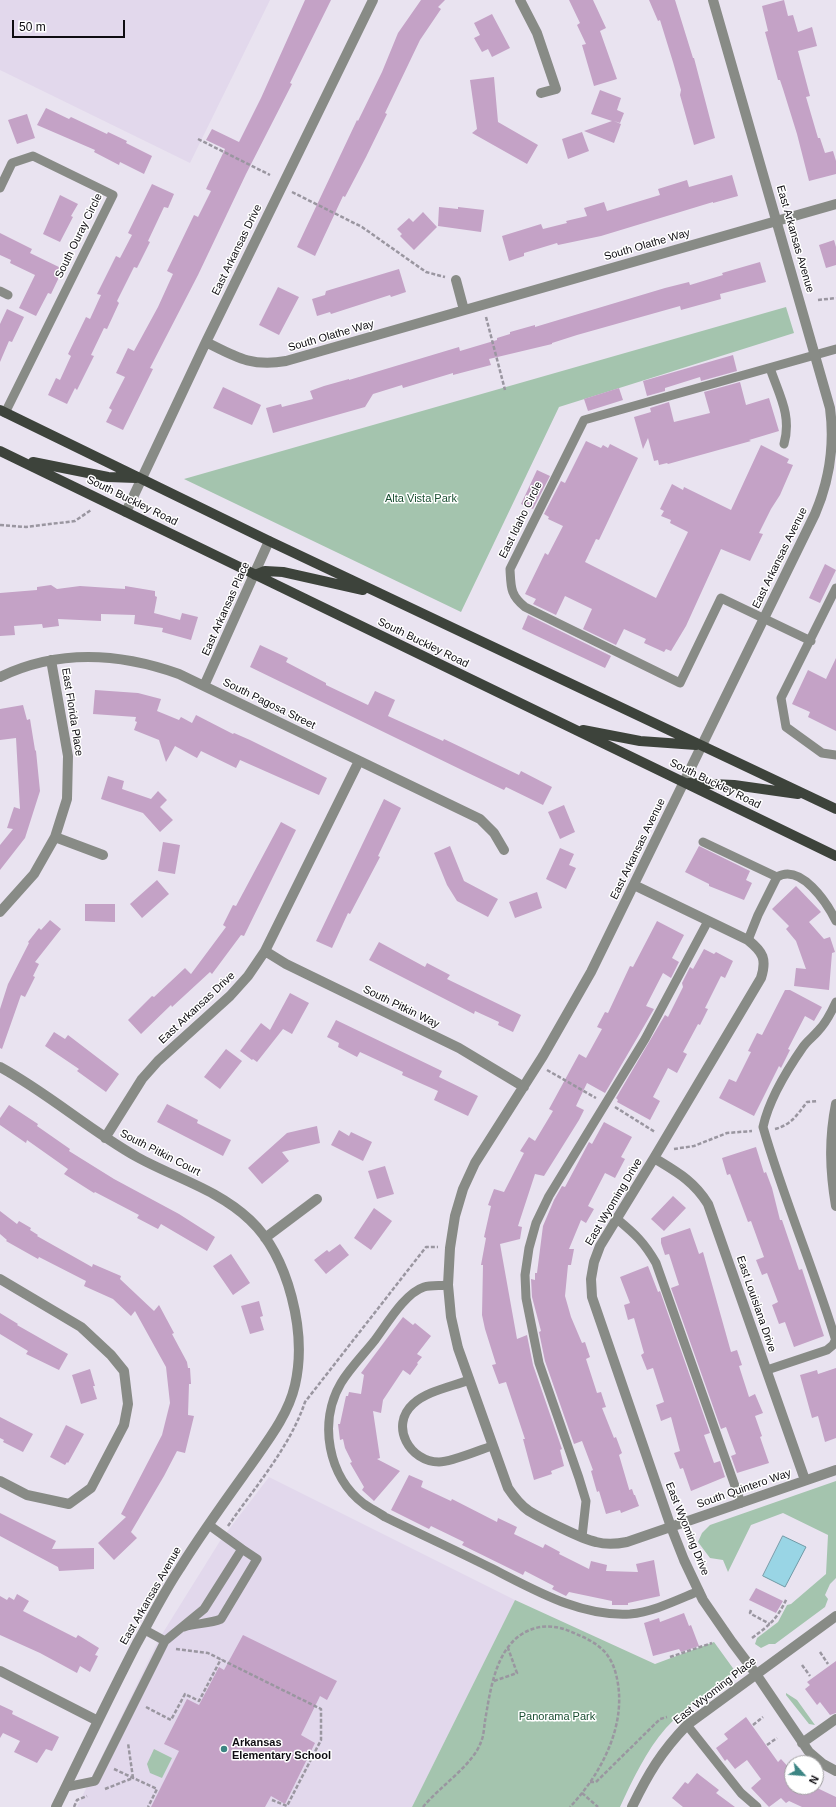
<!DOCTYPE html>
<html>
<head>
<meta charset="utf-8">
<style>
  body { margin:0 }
  #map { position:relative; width:836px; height:1807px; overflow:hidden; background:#e9e3f0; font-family:Helvetica,sans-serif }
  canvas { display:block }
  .north { position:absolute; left:784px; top:1755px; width:40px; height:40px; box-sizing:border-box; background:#fff; border:1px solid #9f9ea0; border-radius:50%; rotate:116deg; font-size:11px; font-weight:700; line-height:16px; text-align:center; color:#0e0c11 }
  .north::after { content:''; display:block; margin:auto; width:14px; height:18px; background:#3c8583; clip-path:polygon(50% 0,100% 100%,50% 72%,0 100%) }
  .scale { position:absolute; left:12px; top:20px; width:113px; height:18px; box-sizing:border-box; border:2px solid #0e0c11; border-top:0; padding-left:5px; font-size:12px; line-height:14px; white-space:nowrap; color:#0e0c11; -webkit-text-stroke:3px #fff; paint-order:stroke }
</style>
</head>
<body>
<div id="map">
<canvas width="836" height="1807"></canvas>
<div class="north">N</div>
<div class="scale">50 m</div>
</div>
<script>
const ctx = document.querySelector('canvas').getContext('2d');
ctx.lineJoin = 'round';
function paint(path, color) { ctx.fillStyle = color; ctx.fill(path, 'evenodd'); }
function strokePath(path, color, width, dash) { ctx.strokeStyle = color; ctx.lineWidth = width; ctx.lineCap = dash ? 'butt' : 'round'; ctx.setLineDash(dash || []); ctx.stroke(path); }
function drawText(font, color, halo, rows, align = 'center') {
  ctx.font = font + ' Helvetica,sans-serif'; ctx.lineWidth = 3; ctx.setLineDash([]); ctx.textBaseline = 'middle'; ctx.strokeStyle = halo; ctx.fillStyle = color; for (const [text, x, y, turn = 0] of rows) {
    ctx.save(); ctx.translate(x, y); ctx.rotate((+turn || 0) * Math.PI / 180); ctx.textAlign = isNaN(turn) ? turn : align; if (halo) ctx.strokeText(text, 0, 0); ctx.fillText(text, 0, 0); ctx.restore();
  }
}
paint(new Path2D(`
  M0,0H270L190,163L0,70Z
  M269,1477L515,1600L412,1807H77L159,1639L220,1541Z`), '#e2d8ec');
paint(new Path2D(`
  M786,307L794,333L559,407L461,612L184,479Z
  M836,1481V1578L830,1584L825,1595L828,1599L825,1607L775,1644H769L761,1648L755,1644L757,1638L778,1622L787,1605L791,1604L826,1574L828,1535L783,1513L751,1525L728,1572L723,1560L710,1558L698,1542L702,1533L710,1525Z
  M515,1600L655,1664L714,1642L735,1671C712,1689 686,1706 666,1728C646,1751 633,1779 620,1807H412Z
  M786,1693L797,1700L815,1725L809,1724L786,1695Z
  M154,1749L172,1758L162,1778L150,1773L147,1764Z`), '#a4c4ae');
const water = new Path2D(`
  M783,1536L806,1547L785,1587L763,1576Z`);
paint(water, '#99d5e5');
strokePath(water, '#6f99a5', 1);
paint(new Path2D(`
  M305,0H331L290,83L292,84L246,174L198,275L150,368L153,369L123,430L106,422L112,410L109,408L125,377L116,373L128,348L134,351L158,307L173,274L167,271L194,215L198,217L211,191L206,189L225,149L206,140L212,129L239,142L261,98Z
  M421,0H445L438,7L441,9L420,40L385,113L387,114L366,157L345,197L343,196L315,256L297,247L357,120L358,121L382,72L398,33Z
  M569,0H593L606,28L600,31L617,79L594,86L582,45L586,44L577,25L580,23Z
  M649,0H675L693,58H694L715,138L694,145L680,95L681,90L673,62L660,20L658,21Z
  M784,0L788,16L793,15L798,32L812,27L817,46L798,51L810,96L806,97L818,138H820L825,153L833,151L836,161V174L809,181L797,134L783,89L780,80H778L765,32L768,31L762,6Z
  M492,14L510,48L492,57L488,49L482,52L474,38L480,35L474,23Z
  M494,77L498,122L538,145L527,164L472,133L477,129L470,80Z
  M600,90L621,98L617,110L624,113L620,123L614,121L621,124L614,143L584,131L612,121L591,114Z
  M46,108L69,119L71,117L107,134L108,132L127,141L126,143L152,156L144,174L120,162L119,165L94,152L95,150L37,125Z
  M27,114L35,138L17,144L8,120Z
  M582,132L589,151L568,159L562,139Z
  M732,175L738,196L713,203V202L601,236L558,245L557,243L524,253V256L509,261L502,236L541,224L543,229L567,223L566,221L587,216L584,208L604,202L607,211L660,195L658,189L687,180L689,187Z
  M152,184L174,194L168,208L164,207L148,241L150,242L137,268L134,267L117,301L119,303L107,329L104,328L91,355L94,356L77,390L75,388L67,404L48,395L56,378L60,380L71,356L68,354L86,317L90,319L101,295L97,294L116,256L120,258L132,235L128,233Z
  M60,195L78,204L71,216L73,217L60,242L43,234Z
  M439,207L458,209V207L484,210L481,232L438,226Z
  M423,212L437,227L414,250L400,236L402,234L397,229L409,218L413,222Z
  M0,233L32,249L30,253L63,269L51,294L48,293L36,316L19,308L35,275L10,263L11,260L0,255Z
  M834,240L836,247V265L826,268L819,245Z
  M760,262L766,282L720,294L721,299L681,310L680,306L577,335L552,343V344L489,359L491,365L453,375V373L403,388L402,385L373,394L365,407L273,433L266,408L281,404L282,407L313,399L310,391L324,386L349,379V380L459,347L460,351L497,340V338L510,334V332L535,325V327L665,288L689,282L690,285L723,275L722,273Z
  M399,269L406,292L391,297L390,295L331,314L330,312L317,316L312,299L325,295L326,291Z
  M278,287L299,297L279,335L259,325Z
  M7,309L24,317L12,342L9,341L0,362V324Z
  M733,355L737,371L701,381L700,377L665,388V391L647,396L643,381Z
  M740,382L746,405L769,398L779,431L749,440L751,441L668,464L667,463L659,465L658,460L654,461L648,438L643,449L634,417L651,412L650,408L669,402L674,422L710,413L704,392Z
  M223,387L261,405L252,425L213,408Z
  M619,388L623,400L588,411L584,399Z
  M586,441L601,448L603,445L608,448L610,444L638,458L599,540L596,539L585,562L656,598L688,532L670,523L671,520L661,516L664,511L660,509L672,484L683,490L684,487L731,510L761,445L789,459L787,463L793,465L780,495L771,509L759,533L763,534L750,561L721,549L686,626L671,651L666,649L664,652L644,643L646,639L624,629L616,645L583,629L592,609L565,596L556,615L533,604L536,599L525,594L545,553L548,555L563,526L548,519L549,517L544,514L561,481L565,483Z
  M537,470L550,476L533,509L521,504Z
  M825,564L836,570L820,603L809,598Z
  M51,585L57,589L80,586L125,589V586L155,591V596L157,597L154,613L180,620L182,613L198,617L191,640L162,632L163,628L134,624L135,615L101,614V621L58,619L59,626L43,628L42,624L14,626L15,635L0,636V593L37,590V587Z
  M528,615L611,656L605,668L522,629Z
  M260,645L288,658L286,662L326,683V685L368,705L375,691L395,700L388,716L443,741L444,739L519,775L521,771L552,787L543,805L506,787L504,790L466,772L250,667Z
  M836,658V731L808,717L810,712L792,704L808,670L826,679Z
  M95,690L138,693L161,699L157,711L179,720L181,717L192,723L196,715L233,734L234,733L250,740L327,778L319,795L240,760L236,768L201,751L197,758L175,746L166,762L159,740L134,730L137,722L135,721L136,717L93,714Z
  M23,705L27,720L30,719L35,750L36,751L40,791L25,838L0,870V845L13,829L7,828L14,807L20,809L16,738L0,740V709Z
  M108,776L124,781L122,789L151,799L158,791L167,800L160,807L173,820L160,832L143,813L101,799Z
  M384,799L401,808L378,856L380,857L350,914L348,913L332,948L316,941Z
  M564,805L575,832L560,839L548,812Z
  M281,822L296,830L244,936L241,935L212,974L210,972L172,1007L171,1005L141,1034L128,1020L152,996L154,997L185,968L191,974L226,927L223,925L233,905L236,906Z
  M163,842L180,845L175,874L158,871Z
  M450,846L464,881L498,899L488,917L457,901L447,885L434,853Z
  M699,846L750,871L746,880L752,883L744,900L709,886V884L685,872Z
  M560,848L574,854L569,865L576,868L566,889L546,879Z
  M157,880L169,894L142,918L130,904Z
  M796,886L821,912L809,922L824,939L830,937L835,952L832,953L829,990L794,986L796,968L806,969L796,941L786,929L789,926L772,909Z
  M537,892L542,908L515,918L509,902Z
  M85,904H115V922L85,921Z
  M50,920L61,929L35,962L39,964L33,976L35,977L25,997L21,995L2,1049L0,1048V1009L8,984L29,943L28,942L39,928L41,930Z
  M657,921L684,935L672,958L679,962L671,978L663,973L646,1006L654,1009L605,1093L587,1083L576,1106L584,1110L579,1120L544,1176L535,1174L518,1226L522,1227L520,1239L500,1244L517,1339L527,1335L533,1365L562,1449L560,1450L564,1466L551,1471L552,1474L534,1480L523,1439H525L506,1382L499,1384L492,1365L496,1364L485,1329L482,1315L483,1265H481L486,1238L484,1237L491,1206L488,1205L494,1189L504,1192L524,1153L520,1151L529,1137L535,1141L553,1111L549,1109L579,1054L586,1058L602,1029L597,1027L605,1012L608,1013L630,966L633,967Z
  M379,942L425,967L427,963L450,975L447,979L521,1015L513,1032L498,1025L499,1022L475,1011L474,1014L369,960Z
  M704,949L714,954L716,952L733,961L725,978L721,976L705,1008L708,1009L700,1025L698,1024L683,1052L687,1054L677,1073L668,1068L653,1097L660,1101L650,1120L617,1102L618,1100L616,1098L665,1015L668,1017L683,987L682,983L690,967L693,969Z
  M785,990H790L822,1007L814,1021L805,1016L788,1049L790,1050L781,1068L779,1066L754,1116L719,1098L729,1079L736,1082L751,1052L748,1051L757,1033L762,1035Z
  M290,993L309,1003L292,1034L283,1029L257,1062L253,1059L252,1060L240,1051L261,1023L270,1030Z
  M336,1020L442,1071L439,1077L478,1096L468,1116L434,1100L438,1091L402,1075L403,1072L360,1052L357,1057L338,1047L339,1043L327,1037Z
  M54,1032L65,1039L68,1035L119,1074L106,1092L77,1071L79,1069L45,1046Z
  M226,1049L242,1061L220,1089L204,1077Z
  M167,1104L198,1120L197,1123L231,1140L223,1156L157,1122Z
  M9,1105L38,1124L37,1126L70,1149L69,1151L114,1179L179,1214L215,1237L207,1251L161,1224L158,1229L137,1218L139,1215L95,1192L94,1193L64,1174L68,1169L27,1140L26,1143L0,1125V1118Z
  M604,1122L632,1137L621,1157L625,1159L615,1178L605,1173L588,1206L594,1209L586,1223L581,1220L569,1249H574L571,1265H568L565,1296L571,1317L582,1343L585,1342L590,1357L586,1359L597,1393L601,1392L606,1407L602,1408L614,1438L616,1437L622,1453L619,1455L629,1489V1490L632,1489L634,1495H635L639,1506L621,1513L620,1510L606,1514L599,1491L597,1492L591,1471L593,1470L582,1441L574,1444L545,1361L539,1332L541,1331L532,1297L531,1279L535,1280V1273H537L543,1226L554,1200L562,1186L565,1187L589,1142L592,1144Z
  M317,1126L320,1143L282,1152L289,1161L262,1184L248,1168L287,1133Z
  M339,1130L349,1136L351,1132L372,1142L363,1161L331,1145Z
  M756,1147L764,1173L766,1172L772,1188L780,1220H782L799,1270L802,1269L824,1336L794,1347L785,1322L779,1324L772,1305L778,1302L767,1273L762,1275L756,1260L764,1257L751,1221L748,1222L730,1174L727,1175L722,1158Z
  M385,1166L394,1194L377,1199L368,1171Z
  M673,1196L686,1208L664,1231L651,1219Z
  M374,1208L392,1221L371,1250L354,1238Z
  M0,1211L17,1224L19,1221L31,1228L30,1230L38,1235L37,1236L92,1267L93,1264L121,1276L120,1279L154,1311L159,1305L174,1333L172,1334L187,1362L188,1368H190L191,1384H189L188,1415L194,1416L185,1453L177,1451L164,1476L131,1532L137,1538L114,1560L98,1543L126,1517L121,1514L162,1435L170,1403L166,1367L135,1311L131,1316L113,1299L84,1286L86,1281L39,1257L38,1259L6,1241L7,1240L0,1234Z
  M690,1228L699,1254L703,1252L731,1352L737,1350L742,1365L739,1366L749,1397L755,1394L763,1413L755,1416L762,1436L760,1437L769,1463L737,1473L731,1456L736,1454L726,1427L721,1429L671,1288L679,1285L669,1254L665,1255L661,1243V1238Z
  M340,1244L349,1255L326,1274L314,1260L327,1250L329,1252Z
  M231,1254L250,1283L233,1295L213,1266Z
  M648,1266L658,1292L660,1291L710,1433L704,1435L714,1463L720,1461L725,1477L691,1491L683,1468L680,1469L674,1453L680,1451L671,1417L661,1421L656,1405L664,1402L653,1368L647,1370L641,1355L644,1353L634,1318L628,1320L624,1305L630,1303L620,1277Z
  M259,1301L263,1316L260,1317L264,1330L250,1334L241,1306Z
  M0,1313L18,1324L17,1325L68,1354L59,1370L26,1354L28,1351L0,1334Z
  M403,1317L413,1325L415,1323L431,1336L417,1354L422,1357L417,1363L418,1364L410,1375L403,1370L383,1400L381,1413L373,1411L380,1458L377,1459L400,1471L374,1501L362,1490L364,1487L350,1463L352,1462L345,1448L343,1439L340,1440L338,1424H340L346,1396H348L349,1392L361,1394L364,1375L361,1373Z
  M836,1368V1438L825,1442L818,1416L812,1418L800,1375L817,1370L818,1374Z
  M90,1369L95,1386H93L97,1399L81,1404L72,1375Z
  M0,1417L33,1434L23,1452L3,1442L4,1440L0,1438Z
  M66,1425L84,1434L68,1463L67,1462L65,1465L50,1457Z
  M409,1475L423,1481L421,1487L451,1501L452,1499L497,1522L498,1518L517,1527L514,1534L543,1548L545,1544L560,1552L559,1554L589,1569L591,1561L607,1565L606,1571L638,1572L636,1564L654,1560L660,1596L628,1603V1605H612V1601L569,1592L566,1596L552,1589L554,1586L525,1571L523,1575L462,1545L464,1542L431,1526L429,1529L391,1510Z
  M0,1513L56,1541L52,1549L94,1548V1569L59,1571L58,1567L0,1536Z
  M756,1588L783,1601L776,1613L749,1600Z
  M17,1594L29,1601L23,1611L76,1638L78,1635L99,1648L95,1655L98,1656L90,1672L80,1666L77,1673L40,1653L0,1635V1596L7,1600L9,1597L14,1600Z
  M684,1613L689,1626L691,1625L699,1646L681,1652L679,1649L653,1656L644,1623L659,1618L660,1622Z
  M243,1635L337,1681L327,1700L320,1696L301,1735L315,1743L285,1804L271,1796L265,1807H151L179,1751L164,1744L187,1699L199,1705L219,1667L224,1670Z
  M836,1661V1713L830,1715L820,1702L817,1705L805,1689L810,1685L807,1682Z
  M0,1705L13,1711L12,1714L59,1737L52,1751L46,1749L37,1763L14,1752L20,1741L3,1733L0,1738Z
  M746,1717L778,1762L781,1759L792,1771V1787H815L836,1797V1807H802L789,1801L786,1803L781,1798L769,1807L751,1788L761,1779L747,1760L735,1769L727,1759L725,1761L716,1748L728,1739L724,1734Z
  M697,1773L719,1790L716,1793L735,1807H683L672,1798L685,1782L688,1784Z`), '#c4a2c6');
strokePath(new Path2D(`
  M198,139L270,175
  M292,192L362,227L426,272L445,277
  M818,300L836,298
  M486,317L505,390
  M0,525L26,527L75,521L91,510
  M547,1070L596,1098
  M615,1107L655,1132
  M775,1129C791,1125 797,1115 807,1102L818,1101
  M674,1149L694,1146L727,1133L752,1131
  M228,1526C255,1487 290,1447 305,1402L426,1247H438
  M751,1610L750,1613L753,1615L770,1624
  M752,1638C771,1624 777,1619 787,1598
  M176,1649L208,1653L321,1709V1740L287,1806L272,1800
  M820,1652L828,1664
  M670,1657L712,1643
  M802,1665L810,1676
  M494,1681L517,1673L508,1648
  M146,1707L171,1720L185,1694L199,1701L221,1659
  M753,1725L763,1717
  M767,1745L777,1738
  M114,1769L157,1789L148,1807
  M590,1782H596L660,1719L667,1717
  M105,1789L133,1778L128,1743
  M582,1793L598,1807
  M74,1807L77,1800L87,1796
  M423,1807C439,1787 473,1765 481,1742C484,1735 484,1727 485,1721C490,1692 495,1651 522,1634C540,1623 558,1625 576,1634C586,1638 596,1643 604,1651C613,1661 616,1672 618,1684C625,1729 600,1775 570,1807`), '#9a96a0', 2.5, [4, 2]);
strokePath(new Path2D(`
  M0,188L12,163L33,156L113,195L5,413
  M0,291L8,295
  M770,368C779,395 792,415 784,444
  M836,588L781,698L786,727L822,753L836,755
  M811,641L721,598L680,683L525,607C510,595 511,587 510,569L584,420L836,349
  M703,842L777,877L758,915L748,940
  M777,877C801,863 827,903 836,921
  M836,1002C831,1013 826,1023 818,1031C813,1037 807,1041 803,1047C787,1070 769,1099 763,1127C784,1200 814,1269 836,1341
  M617,1219C635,1234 644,1242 656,1263L741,1503
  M448,1285C441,1286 431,1285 424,1287C405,1293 387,1324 375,1340C364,1354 350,1368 341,1383C318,1422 328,1477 364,1504C371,1509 378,1512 385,1517C420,1534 455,1550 489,1567C533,1589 579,1617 630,1614C653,1612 677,1600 699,1591
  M767,1370L827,1350L833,1345L836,1339
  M469,1380C451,1387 427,1391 413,1404C389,1426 410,1462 439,1462C452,1462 479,1450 492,1446
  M582,1537L586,1501L579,1478L539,1363L526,1298L525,1275L529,1248L536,1223L549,1196L645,1039L708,921
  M184,1627C196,1623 209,1624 221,1619L257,1559L242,1549
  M145,1630L165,1641
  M687,1725L741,1793L757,1807
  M66,1787L95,1781L165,1641L204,1609L242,1549L209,1525`), '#888b86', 9);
strokePath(new Path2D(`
  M520,0L537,33L556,89L541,93
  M713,0L830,408C835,446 830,479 815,514L591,972L543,1056L475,1163L463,1189L455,1216L450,1248L448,1285L451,1317L458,1348L508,1488C514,1497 520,1505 529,1511C542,1519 582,1539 596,1542C607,1545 617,1544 627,1542L836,1470
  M456,280L464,310
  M206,342C236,357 251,367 286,361L836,204
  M126,512L206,342L373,0
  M0,677C58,649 120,653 179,674L480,819L494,833L504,850
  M204,686L269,541
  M55,837L103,855
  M634,885L748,940C763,952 767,959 761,978L654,1158L600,1246L594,1262L591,1279L592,1297L671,1527L684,1560L703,1600L732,1642L756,1674L809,1752L823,1764L836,1771
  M0,912L34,874L55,837L67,799L68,756L51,660
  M265,951L286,964L459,1048L524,1087
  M0,1067C48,1093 89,1130 137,1157C175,1178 217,1189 250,1220C289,1257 307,1333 295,1385C288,1416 266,1443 248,1469C225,1501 201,1534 180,1568C164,1592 151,1618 137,1643C109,1697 83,1752 56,1807
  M836,1104C829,1139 830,1170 836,1206
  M105,1138L142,1079L158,1061L230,996L248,976L265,951L359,761
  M654,1158C677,1172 694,1181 708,1204L805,1480
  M265,1238L317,1199
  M0,1279L81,1327L111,1355L124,1371L128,1404L124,1425L91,1488L69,1504L27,1495L0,1481
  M0,1671L98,1721
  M802,1743L836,1719
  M632,1807C648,1774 661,1752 687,1725L836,1616`), '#888b86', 10);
strokePath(new Path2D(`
  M0,410L269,541L836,809
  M0,451L836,856
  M33,462L108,477L136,478
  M255,575L265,571L283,572L363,590
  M583,730L640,741L696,745
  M689,783L734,785L798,794`), '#3d433b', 10);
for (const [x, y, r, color] of [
  [224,1749,4,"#3c8583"]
]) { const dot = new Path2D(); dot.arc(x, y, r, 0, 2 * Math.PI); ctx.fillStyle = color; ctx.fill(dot); strokePath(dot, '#fff', 1.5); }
drawText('11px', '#0e0c11', '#fff', [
  ["South Ouray Circle",79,236,-64],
  ["East Arkansas Avenue",795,239,74],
  ["South Olathe Way",647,245,-16],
  ["East Arkansas Drive",237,250,-64],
  ["South Olathe Way",331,336,-16],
  ["South Buckley Road",132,501,26],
  ["East Idaho Circle",521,520,-64],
  ["East Arkansas Avenue",780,558,-64],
  ["East Arkansas Place",226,609,-66],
  ["South Buckley Road",423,643,26],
  ["South Pagosa Street",269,704,26],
  ["East Florida Place",72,712,81],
  ["South Buckley Road",715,784,26],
  ["East Arkansas Avenue",638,849,-64],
  ["South Pitkin Way",401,1007,26],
  ["East Arkansas Drive",197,1008,-43],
  ["South Pitkin Court",160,1153,27],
  ["East Wyoming Drive",614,1202,-59],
  ["East Louisiana Drive",756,1304,71],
  ["South Quintero Way",744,1489,-19],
  ["East Wyoming Drive",687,1529,68],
  ["East Arkansas Avenue",151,1596,-60],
  ["East Wyoming Place",715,1691,-38]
]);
drawText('11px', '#194e31', '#fff', [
  ["Alta Vista Park",421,499],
  ["Panorama Park",557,1717]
]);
drawText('bold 11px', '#0e0c11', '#fff', [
  ["Arkansas",232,1743],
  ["Elementary School",232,1756]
], 'left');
</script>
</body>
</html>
